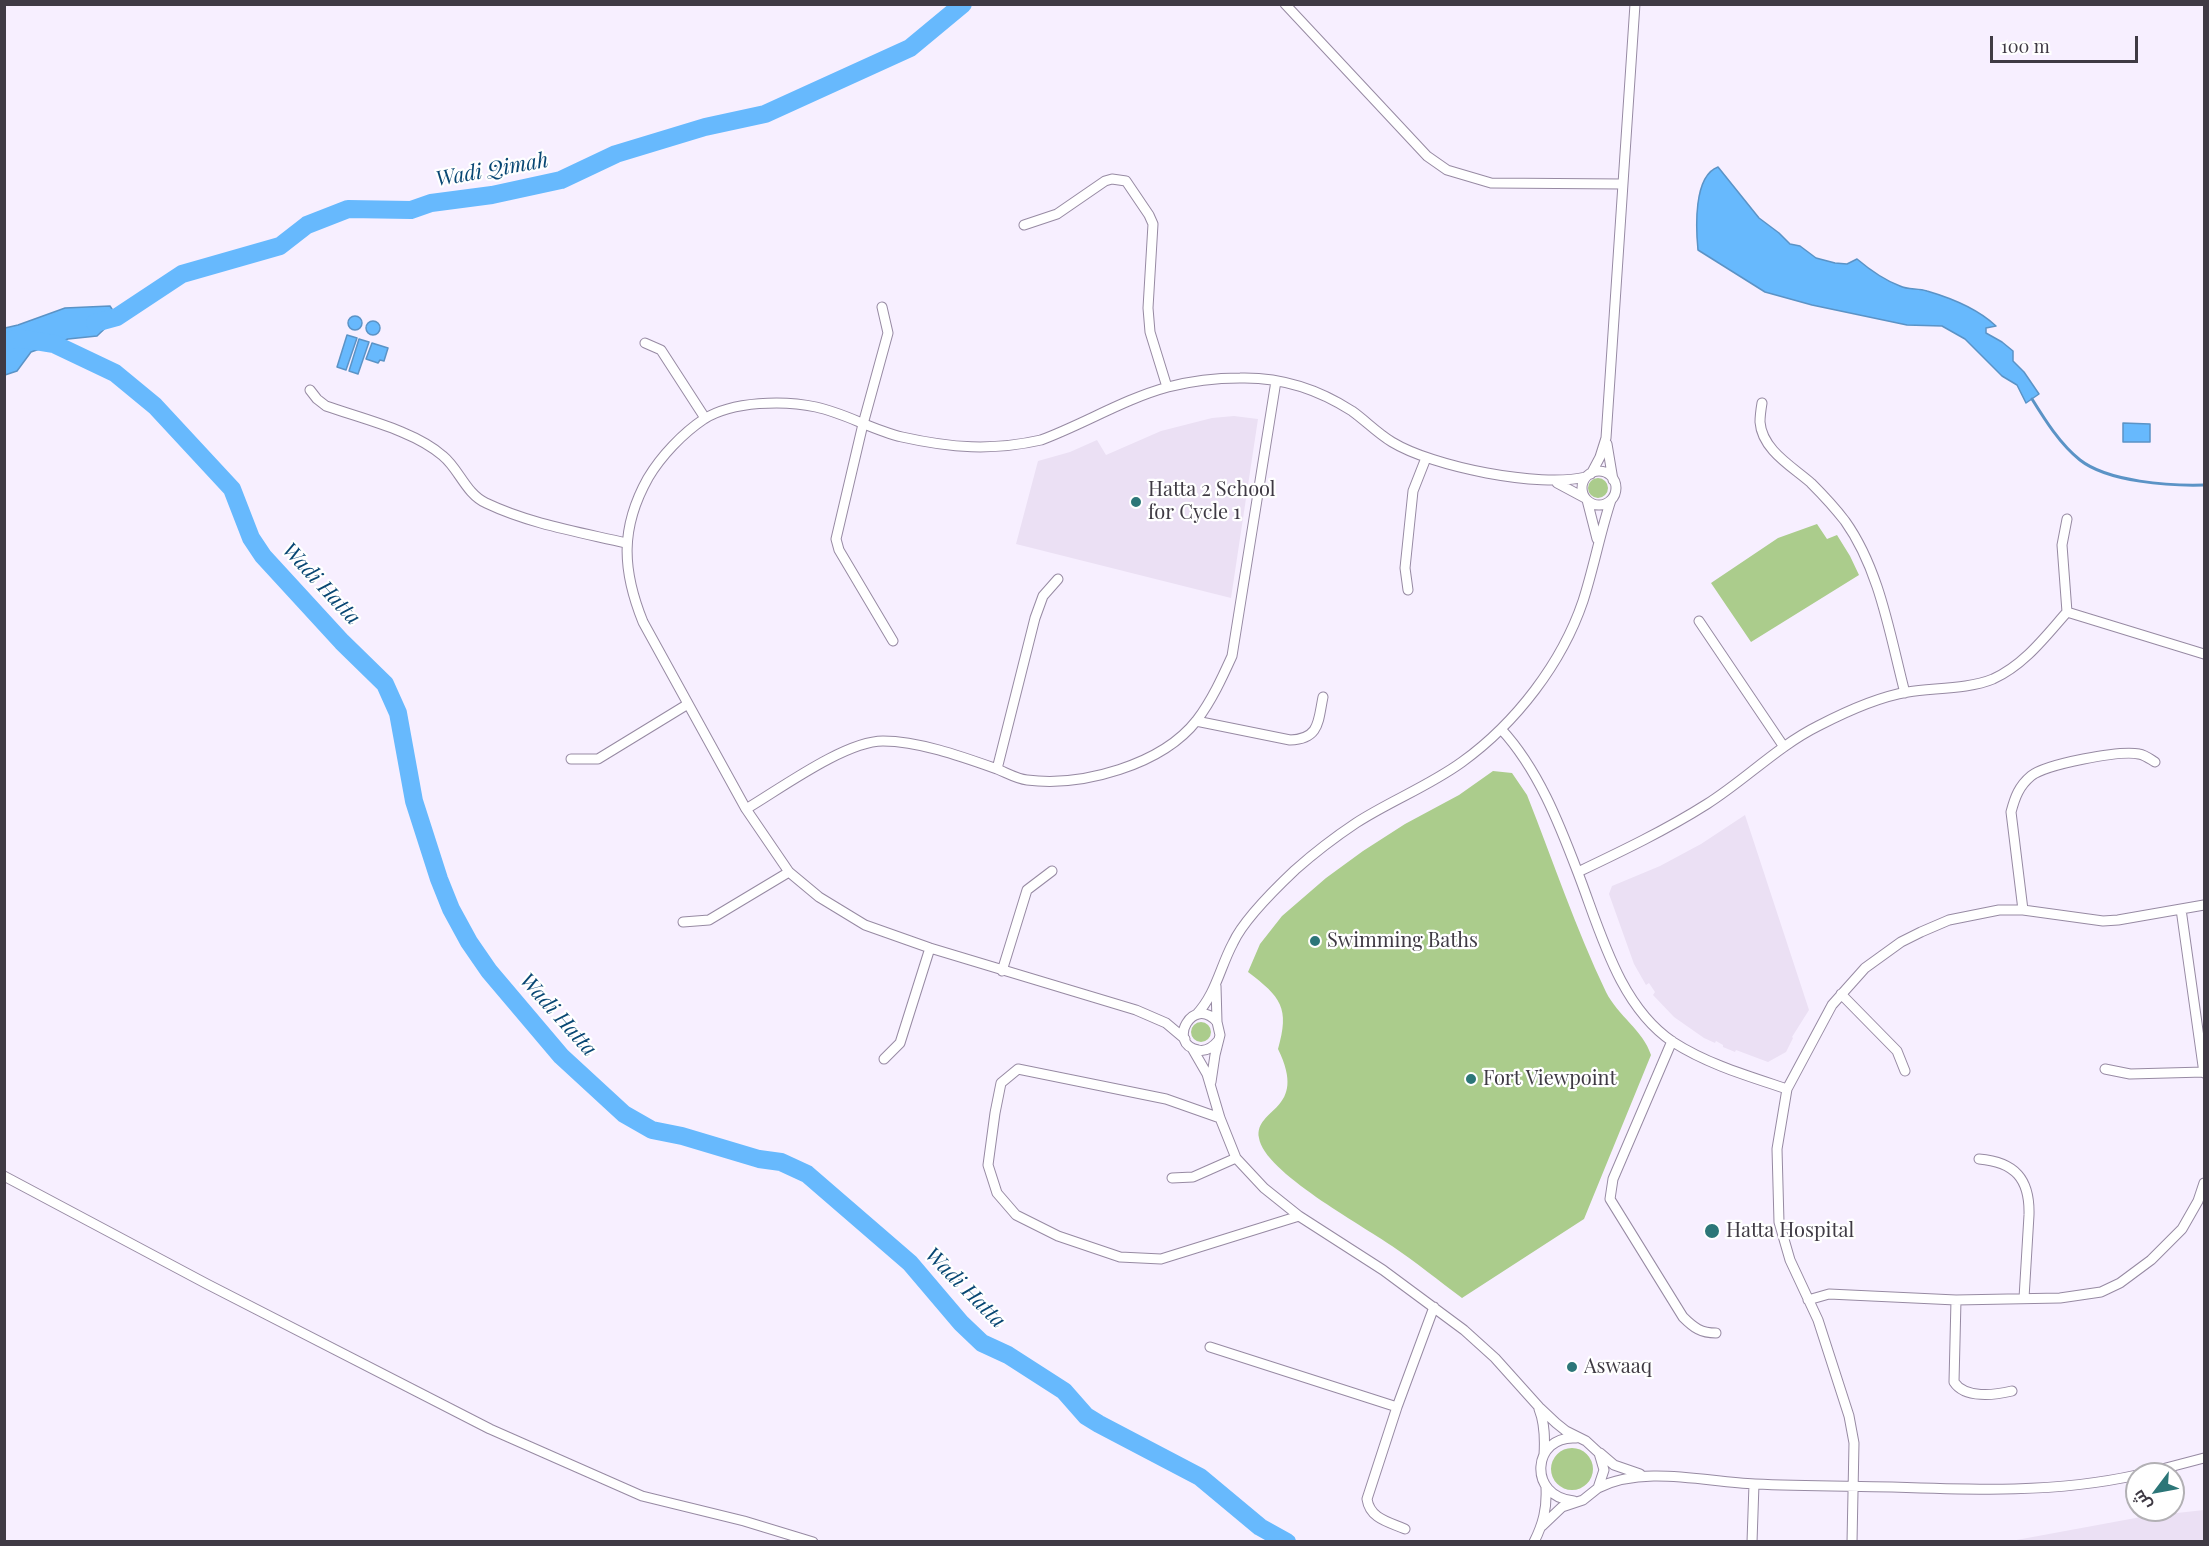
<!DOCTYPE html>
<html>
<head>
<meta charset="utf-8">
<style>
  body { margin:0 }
  #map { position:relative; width:2209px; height:1546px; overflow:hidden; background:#f7efff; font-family:"Playfair Display",Cairo,serif }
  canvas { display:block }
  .frame { position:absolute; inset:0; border:6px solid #3f3a44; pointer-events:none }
  .north { position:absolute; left:2125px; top:1462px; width:60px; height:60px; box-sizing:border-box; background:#fff; border:2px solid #b2b0b4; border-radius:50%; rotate:238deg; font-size:16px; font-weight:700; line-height:24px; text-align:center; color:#3f3a44 }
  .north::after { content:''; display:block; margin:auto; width:21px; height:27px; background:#2c7678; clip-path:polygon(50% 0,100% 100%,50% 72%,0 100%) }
  .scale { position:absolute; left:1990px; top:36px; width:148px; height:27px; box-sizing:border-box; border:3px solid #3f3a44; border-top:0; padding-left:8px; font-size:18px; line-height:21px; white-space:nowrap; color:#3f3a44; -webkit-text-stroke:4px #fff; paint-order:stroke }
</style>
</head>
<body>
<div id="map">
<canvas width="2209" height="1546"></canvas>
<div class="frame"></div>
<div class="north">ش</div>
<div class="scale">100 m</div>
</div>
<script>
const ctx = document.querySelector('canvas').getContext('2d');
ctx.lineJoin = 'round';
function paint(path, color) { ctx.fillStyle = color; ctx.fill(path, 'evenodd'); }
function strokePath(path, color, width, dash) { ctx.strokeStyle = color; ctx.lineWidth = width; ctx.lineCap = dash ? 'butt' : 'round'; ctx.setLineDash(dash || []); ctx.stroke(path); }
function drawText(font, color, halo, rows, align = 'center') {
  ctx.font = font + ' "Playfair Display",serif'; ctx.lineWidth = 4.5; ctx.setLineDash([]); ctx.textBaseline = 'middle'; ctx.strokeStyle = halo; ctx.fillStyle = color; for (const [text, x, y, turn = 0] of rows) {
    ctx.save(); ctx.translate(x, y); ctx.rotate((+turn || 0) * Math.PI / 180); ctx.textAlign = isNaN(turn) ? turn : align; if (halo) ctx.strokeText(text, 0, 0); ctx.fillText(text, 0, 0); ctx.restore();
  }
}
paint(new Path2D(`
  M1234,416L1258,419L1231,598L1016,544L1038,461L1070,452L1097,440L1106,455L1161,431L1212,418Z
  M1745,815L1809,1010L1792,1037L1793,1038L1786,1052L1768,1062L1736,1050L1735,1052L1723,1047V1045L1716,1041L1715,1043L1704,1038L1674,1017L1653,995L1655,992L1649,983L1646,985L1634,964L1609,894L1612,886L1660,866L1701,844Z
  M2204,1510V1541H2011L2141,1517Z`), '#ebe0f4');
paint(new Path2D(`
  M1588 488a10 10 0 1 1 20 0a10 10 0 1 1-20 0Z
  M1817,524L1827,539L1837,535L1850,556L1859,575L1751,642L1711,583L1778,538Z
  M1493,771L1512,773L1527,795C1553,861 1576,929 1606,992C1618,1016 1643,1030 1651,1055L1584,1219L1462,1298C1439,1281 1416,1262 1392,1246C1362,1225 1264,1172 1259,1138C1254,1107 1309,1112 1278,1049C1290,1008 1281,997 1248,972L1260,944L1282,916L1326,878L1363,851L1405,824L1459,795Z
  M1191 1032a10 10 0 1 1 20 0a10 10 0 1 1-20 0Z
  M1551 1469a21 21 0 1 1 42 0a21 21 0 1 1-42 0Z`), '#abcc8c');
const water = new Path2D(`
  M1718,167L1759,218L1779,233L1790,244L1800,246L1816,258L1835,263L1847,264L1857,259C1870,270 1884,280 1900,286C1908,290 1918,288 1927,291C1951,298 1978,309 1996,326L1986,328V333L2002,342L2013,351V361L2024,372L2039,394L2026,403L2017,385L2002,376L1965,339L1942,326L1907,325L1812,305L1765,292L1698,250C1696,229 1693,176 1718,167Z
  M110,306L117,317L97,336L68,339L31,352L17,371L5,375V328L18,325L65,308Z
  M348 323a7 7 0 1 1 14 0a7 7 0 1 1-14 0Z
  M366 328a7 7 0 1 1 14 0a7 7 0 1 1-14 0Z
  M347,335L357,338L346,370L337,367Z
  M359,339L369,342L358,374L349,371Z
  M372,343L388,348L384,361L380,360L378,363L366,359Z
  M2123,423L2150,424V442H2123Z`);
paint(water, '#67b9fd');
strokePath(water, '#5b93c6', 1.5);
strokePath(new Path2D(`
  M2032,399C2045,420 2060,444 2080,460C2108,482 2170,486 2204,485`), '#5b93c6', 3);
strokePath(new Path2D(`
  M95,323L117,317L182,274L280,246L307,225L348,209L411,210L431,203L492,195L561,180L616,154L705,127L765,114L910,48L963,4
  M4,343L17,338L54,344L115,373L155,406L232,489L251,538L263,556L342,642L385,684L398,713L414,801L439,879L451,909L469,942L489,971L561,1056L624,1114L652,1130L682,1136L759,1159L781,1162L807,1174L910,1263L961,1323L982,1343L1008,1355L1064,1391L1086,1416L1099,1424L1200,1477L1260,1527L1287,1542`), '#67b9fd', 18);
const street = new Path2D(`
  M1285,4L1427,156L1447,170L1491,183L1622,184
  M1024,225L1057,214L1105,181L1112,179L1126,181L1149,215L1153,224L1148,308L1150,332L1167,387
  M882,307L888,333L863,424L836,539L839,550L893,641
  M645,343L661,350L705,418
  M310,390L317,399L326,406C363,419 415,431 443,456C459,469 466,494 486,503C530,524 579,532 626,543
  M1762,403C1761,409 1760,416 1760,422C1762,450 1793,467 1811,483C1823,495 1835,508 1845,521C1880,570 1890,636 1905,693
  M1607,444L1613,480
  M1582 488a17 17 0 1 1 34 0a17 17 0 1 1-34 0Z
  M1591,474L1600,457L1606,438L1635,4
  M1557,483L1585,498
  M1587,500L1597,539
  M1408,590L1405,568L1413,491L1426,458
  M2067,612L2204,654
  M1699,621L1784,747
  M1196,721L1290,740C1320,739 1318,721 1323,697
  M1501,729C1538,769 1559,823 1578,873C1600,930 1619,1006 1673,1042C1707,1064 1748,1076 1787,1089
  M571,759H598L688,704
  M997,769L1035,618L1043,596L1058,579
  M746,809C780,789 845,741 883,741C919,741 963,757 997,769C1007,773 1017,779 1027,780C1082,787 1162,765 1197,720C1212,700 1222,678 1232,656L1276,381
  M1578,872C1622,851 1666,830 1707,804C1745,780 1778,746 1818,726C1845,712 1877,697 1908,692C1933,688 1969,689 1993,679C2024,665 2045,637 2067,612L2062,545L2067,519
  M2181,909L2204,1073
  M2023,910L2011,812C2015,797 2019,786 2031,776C2046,764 2120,750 2139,754C2145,755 2150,759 2155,762
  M683,922L709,920L789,872
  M1002,971L1027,890L1052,871
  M1841,994L1897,1051L1905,1071
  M1196,1015C1216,994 1220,967 1233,943C1243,921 1277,887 1295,870C1313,854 1335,837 1356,823C1390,801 1429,786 1462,762C1516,723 1562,663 1583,601C1594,567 1600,533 1611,500
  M1217,1022C1193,994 1166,1044 1198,1050C1207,1052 1213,1047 1218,1041
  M1185,1039L1166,1023L1136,1010L930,948L865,925L819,897L789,872L746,809L643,622C622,570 620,528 648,478C661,456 683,433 704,419C733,401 784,400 816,407C845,413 872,430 902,437C951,448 992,451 1041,440C1084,424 1124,399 1168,387C1191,381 1216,378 1240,378C1281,377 1318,389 1352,411C1366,421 1377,433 1392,442C1433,467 1539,488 1586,477
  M1672,1041L1613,1179L1610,1199L1683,1317C1694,1328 1701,1333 1716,1333
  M1192,1048L1207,1074L1220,1118L1236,1158L1264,1188L1299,1216L1383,1270L1464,1330L1495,1358L1539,1407L1556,1423L1566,1431L1586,1441L1599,1453L1604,1470L1598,1488L1583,1500L1562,1507L1542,1526
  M884,1059L900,1043L930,948
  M2105,1069L2130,1074L2204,1072
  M1211,1082L1215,1055L1220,1035L1217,1022L1216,986
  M1220,1118L1166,1099L1018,1069L1001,1083L995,1113L988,1165L997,1193L1016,1215L1058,1236L1120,1257L1161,1259L1299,1216
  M1979,1159C2015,1162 2030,1179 2029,1215L2024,1298
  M4,1176L207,1284L490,1429L642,1496L744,1521L813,1542
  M1172,1178L1193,1177L1236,1158
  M1808,1300L1829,1294L1956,1300L2060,1298L2101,1292L2120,1283L2151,1260L2182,1229L2198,1201L2204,1183
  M1956,1300L1954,1382C1965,1399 1995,1395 2012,1391
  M1210,1347L1397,1407
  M1539,1409C1545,1424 1545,1439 1544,1455
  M1600,1453L1614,1465L1640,1474
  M2143,1474L2204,1458
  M1598,1488C1644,1465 1705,1482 1755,1484C1801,1486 1847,1486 1892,1487C1974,1490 2056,1493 2137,1475
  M1574,1501C1527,1497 1532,1435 1576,1438
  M1405,1529C1389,1522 1370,1519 1367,1499L1397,1407L1434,1307
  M1534,1542C1543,1524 1547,1509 1546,1488
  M1752,1542L1754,1484
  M1852,1542L1854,1443L1849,1416L1818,1320L1790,1260L1779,1222L1777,1149L1787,1089L1832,1005L1865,968L1901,942L1921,932L1949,920L1999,910H2023L2103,921L2118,920L2204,905`);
strokePath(street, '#978aa3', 11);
strokePath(street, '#fff', 9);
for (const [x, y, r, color] of [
  [1136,502,6,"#2c7678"],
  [1315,941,6,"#2c7678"],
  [1471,1079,6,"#2c7678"],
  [1712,1231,8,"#2c7678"],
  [1572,1367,6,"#2c7678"]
]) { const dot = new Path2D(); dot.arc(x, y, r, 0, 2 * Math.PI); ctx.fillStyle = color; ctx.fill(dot); strokePath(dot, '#fff', 2); }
drawText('20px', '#3f3a44', '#fff', [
  ["Hatta 2 School",1148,490],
  ["for Cycle 1",1148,513],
  ["Swimming Baths",1327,941],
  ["Fort Viewpoint",1483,1079],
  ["Hatta Hospital",1726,1231],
  ["Aswaaq",1584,1367]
], 'left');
drawText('italic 21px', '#084773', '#fff', [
  ["Wadi Qimah",492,170,-10],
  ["Wadi Hatta",321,584,47],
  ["Wadi Hatta",558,1015,48],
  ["Wadi Hatta",965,1288,45]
]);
</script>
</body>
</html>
